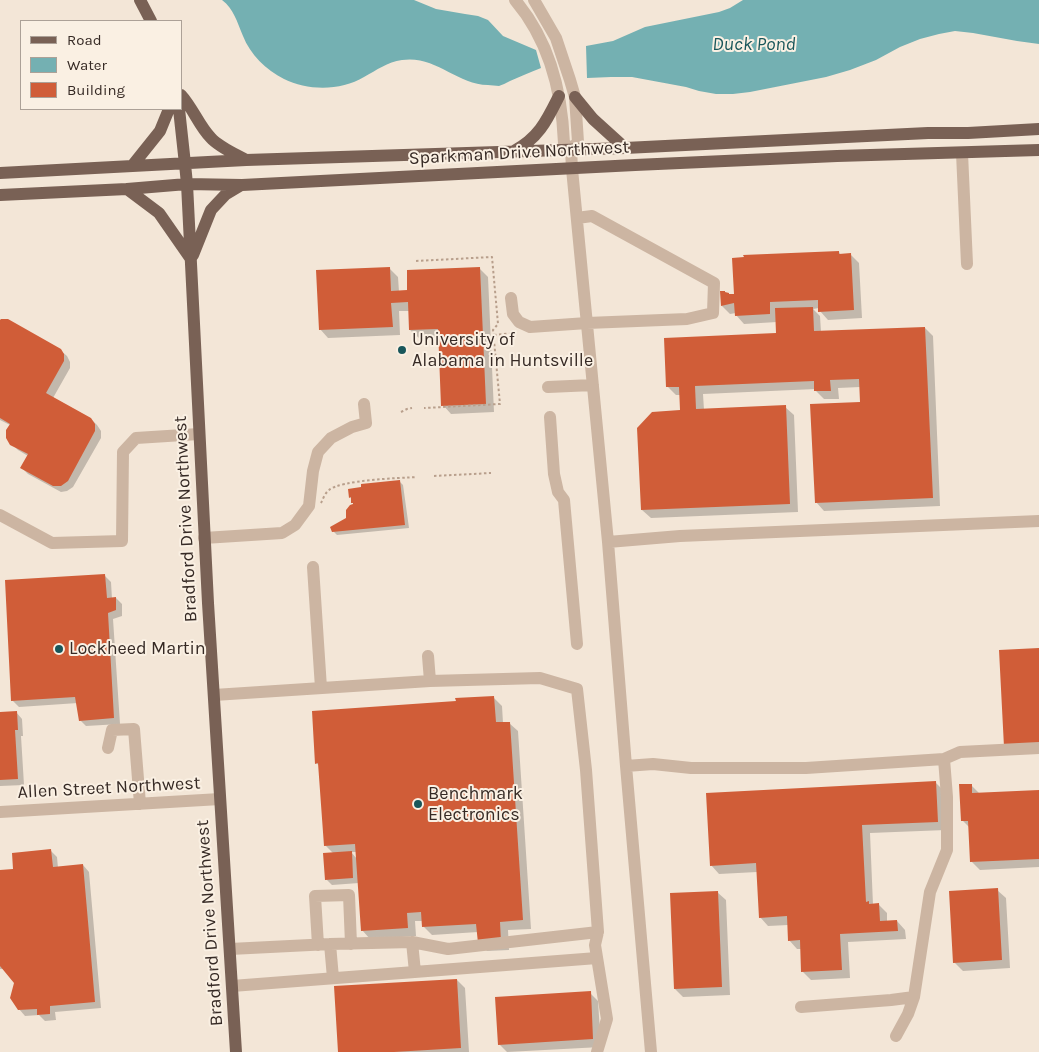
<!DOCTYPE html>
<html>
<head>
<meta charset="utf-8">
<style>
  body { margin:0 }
  #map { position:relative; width:1039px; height:1052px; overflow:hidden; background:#f3e6d7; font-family:Karla,sans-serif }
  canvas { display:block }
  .legend { position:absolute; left:20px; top:20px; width:162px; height:90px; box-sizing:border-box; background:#faf0e3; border:1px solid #aca197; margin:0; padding:6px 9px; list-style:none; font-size:15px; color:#362a25 }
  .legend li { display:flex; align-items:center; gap:10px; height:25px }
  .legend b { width:25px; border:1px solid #aca197 }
</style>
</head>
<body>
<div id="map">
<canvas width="1039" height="1052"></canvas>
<ul class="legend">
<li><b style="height:6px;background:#796155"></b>Road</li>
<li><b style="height:14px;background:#74b0b2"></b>Water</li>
<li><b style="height:14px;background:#d05d38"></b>Building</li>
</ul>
</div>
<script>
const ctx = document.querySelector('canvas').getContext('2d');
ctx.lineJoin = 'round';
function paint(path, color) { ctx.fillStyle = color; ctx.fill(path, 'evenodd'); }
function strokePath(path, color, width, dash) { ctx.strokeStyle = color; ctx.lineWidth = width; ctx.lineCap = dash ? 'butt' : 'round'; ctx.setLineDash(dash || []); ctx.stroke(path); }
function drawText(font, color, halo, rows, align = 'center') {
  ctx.font = font + ' Karla,sans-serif'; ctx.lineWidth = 4; ctx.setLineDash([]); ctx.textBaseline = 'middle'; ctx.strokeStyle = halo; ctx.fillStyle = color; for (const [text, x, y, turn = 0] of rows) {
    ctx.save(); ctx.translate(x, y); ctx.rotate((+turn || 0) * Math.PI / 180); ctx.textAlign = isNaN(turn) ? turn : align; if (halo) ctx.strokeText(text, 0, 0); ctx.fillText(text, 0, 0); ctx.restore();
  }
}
paint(new Path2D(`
  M222,0H414L436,9L465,14L478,16L488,20L503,36L536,50L541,68C530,72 520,77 510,81C506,83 502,85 499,86C496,86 491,85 488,85C456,84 435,55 402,60C387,62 377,70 364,77C341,91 308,91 284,79C266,70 250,54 243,36C237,22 234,9 222,0Z
  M743,0H1039V44L1017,41L973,33L955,31L939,34L920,39L900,47L876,60L850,70L826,77L750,92L733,94H716L699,91L686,87L632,77H611L587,78L586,46L613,41L645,27L719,12L730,8Z`), '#74b0b2');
paint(new Path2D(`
  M839,252L841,255H851L859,263L862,318L828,320L820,311L819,308L813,309L820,316L821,332L925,328L933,336L940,506L824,511L816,502L861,403L860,387L838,388L839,399H824L816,391V389L703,394L704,410L785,407L794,415L798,512L651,518L642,510L681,411V395H676L667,386L777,334V322L744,324L736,315V313L730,314L722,306L725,294L735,295Z
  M389,268L398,277L399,292H409L480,269L488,277L494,412L451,414L443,405L440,337L419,338L410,330V311H399L400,335L328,338L320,329Z
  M0,322L60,350L67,356L70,362V368L53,398L91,419L97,425L101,431V438L73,487L67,491L61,492L28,474L22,468L28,456L18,450L9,441L10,425L0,420Z
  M399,481L403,485L409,528L337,535L333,531L347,519L355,505L350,497Z
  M105,576L111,582L112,599L116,598L122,604V616L113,619L120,724L86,726L80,720L78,703L19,707L12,700Z
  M493,697L502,706L503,723H509L518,731L531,929L508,930L509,950L487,951L479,943L478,932L432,935L424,927L423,921H415L416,936L370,939L362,930L359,883L332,885L326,879L334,854L325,845L320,766L316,763L457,703ZM351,852H357V859Z
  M16,712L22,719L23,736H21L24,785L0,786V713Z
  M936,783L944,791L946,830L870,833L873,905H879L887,913V922L897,921L905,930L906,939L848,942L850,978L811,980L803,972L801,949H797L789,940L788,925L768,926L760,917L757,872L719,874L711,865Z
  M971,785L980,794L1039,791V867L980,870L971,861L970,828L962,820Z
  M51,851L57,857L58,868L83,865L89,872L101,1008L55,1012L56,1020L45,1021L39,1015L25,1016L19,1009L16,983L4,969H0V871L15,870Z
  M997,890L1006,898L1010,968L963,971L954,962Z
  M717,892L726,900L730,995L683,997L675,989Z
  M457,980L465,988L469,1052H339Z
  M590,993L598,1001L601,1047L507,1052L499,1044Z`), '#0003');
paint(new Path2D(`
  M839,251V254L851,253L854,310L818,312V300L770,302V314L735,316L734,303L721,306L720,291H725V292L729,293V294H734L732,258L744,257L743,255Z
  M390,267L391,291L407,290V270L480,267L486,404L441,406L438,329L409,330L408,302L391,303L393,327L319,330L316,270Z
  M813,307L814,331L925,327L933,498L815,503L810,404L860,402L859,379L830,380L831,391H814V381L695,386L696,409L786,405L790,504L641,510L637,428L652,412L680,410L679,387H666L664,338L776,333L775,308Z
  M1,319H8L61,349L64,354V361L46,393L91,418L95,424V431L68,481L61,486H53L20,468L28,454L10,445L6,438V430L10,424L0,418V320Z
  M400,480L405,525L332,532L330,527L346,518V510L350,505L353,504V503H351V497L349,498L348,489L361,487V484Z
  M105,574L107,598L116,597V610L108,613L114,718L79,721L75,697L11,701L5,580Z
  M1039,648V745L1004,747L999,650Z
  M494,696L496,722H510L523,920L500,922L501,942L478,943L476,924L422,927L421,912L407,913L408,928L361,931L355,844L324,846L318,763L315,764L312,711L456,701L455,698Z
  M17,711L18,730H15L18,779L0,780V712Z
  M936,781L938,822L862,825L866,902L869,901V904L879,903L880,921L897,920L898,931L840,934L842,970L801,972L800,940L788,941L787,916L759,918L756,863L710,866L706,793Z
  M959,784H972V793L1039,790V859L970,862L968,821H961Z
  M51,849L53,867L83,864L95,1002L50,1006V1014L37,1015V1009L18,1010L10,998L14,983L0,966V870L13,869L12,853Z
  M352,851L353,878L325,880L323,853Z
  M998,888L1002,960L953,963L949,891Z
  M718,891L722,987L674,989L670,893Z
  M457,979L461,1048L394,1052H338L334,986Z
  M591,991L593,1039L498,1045L495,997Z`), '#d05d38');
strokePath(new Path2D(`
  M416,261L492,257L498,324L493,330L500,404L424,408
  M494,335L516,333
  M561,365L577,354
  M401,412L407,409L412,408
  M434,476L491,473
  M321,503C323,499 325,493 329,490C341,480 399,478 417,477`), '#b89f8c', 2, [2.5, 2.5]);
strokePath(new Path2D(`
  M515,0C549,40 562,92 564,143L571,149
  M534,0L556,38L570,80L575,97L578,142L571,149
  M571,149L572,169L608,542L626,766L651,1052
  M962,153L967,264
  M511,298L513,314L519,322L530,327L587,323L687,319L713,313L714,283L592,216L577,218
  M548,387L593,385
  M550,417L554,474L558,492L564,500L577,644
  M0,515L52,543L122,541L123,452L136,438L199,434
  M204,538L282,533L295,525L309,506L313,471L318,452L331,438L352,427L366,423L364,404
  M608,542L680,536L1039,521
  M313,567L321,688
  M428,656L430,681
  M214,695L430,681L540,678L577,689L586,770L598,932L595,945L607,1019L597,1052
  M108,748L112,730L134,729L140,804
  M626,766L653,764L691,768H806L944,759L960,752L1039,748
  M0,812L220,799
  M412,942L415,972
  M330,944L333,978
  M318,945L315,896L349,895L351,944
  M230,949L330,944L412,942L448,949L598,932
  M232,986L597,958
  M801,1007L891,1000L914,997
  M896,1036L908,1014L914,997L930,892L947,850V797L944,759`), '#ccb5a2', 12);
strokePath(new Path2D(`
  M140,0L151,21
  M181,95C193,108 199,126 211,138C219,147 235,154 246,160
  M575,97L593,119L625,148
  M179,109L185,164L187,184L208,603L236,1052
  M514,151C539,138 547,120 559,96
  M132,166L160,131L169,109
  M0,173L246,160L625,148L826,138L928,133H968L1039,129
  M127,189L159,213L191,259
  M0,195L127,189L187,184L242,185L635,165L837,156L1039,150
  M193,255L211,210L226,194L241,185`), '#796155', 12);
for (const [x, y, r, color] of [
  [402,350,5,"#18565a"],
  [59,649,5,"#18565a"],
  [418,804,5,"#18565a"]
]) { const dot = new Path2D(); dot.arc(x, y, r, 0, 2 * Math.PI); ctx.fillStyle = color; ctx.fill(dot); strokePath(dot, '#faf0e3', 2); }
drawText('18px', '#362a25', '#faf0e3', [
  ["Sparkman Drive Northwest",519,153,-3],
  ["Bradford Drive Northwest",186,519,-93],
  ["Allen Street Northwest",109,788,-3],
  ["Bradford Drive Northwest",210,923,-94]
]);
drawText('18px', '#362a25', '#faf0e3', [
  ["University of",412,340],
  ["Alabama in Huntsville",412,361],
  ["Lockheed Martin",69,649],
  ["Benchmark",428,794],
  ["Electronics",428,815]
], 'left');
drawText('italic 19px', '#18565a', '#faf0e3', [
  ["Duck Pond",754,45]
]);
</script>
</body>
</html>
